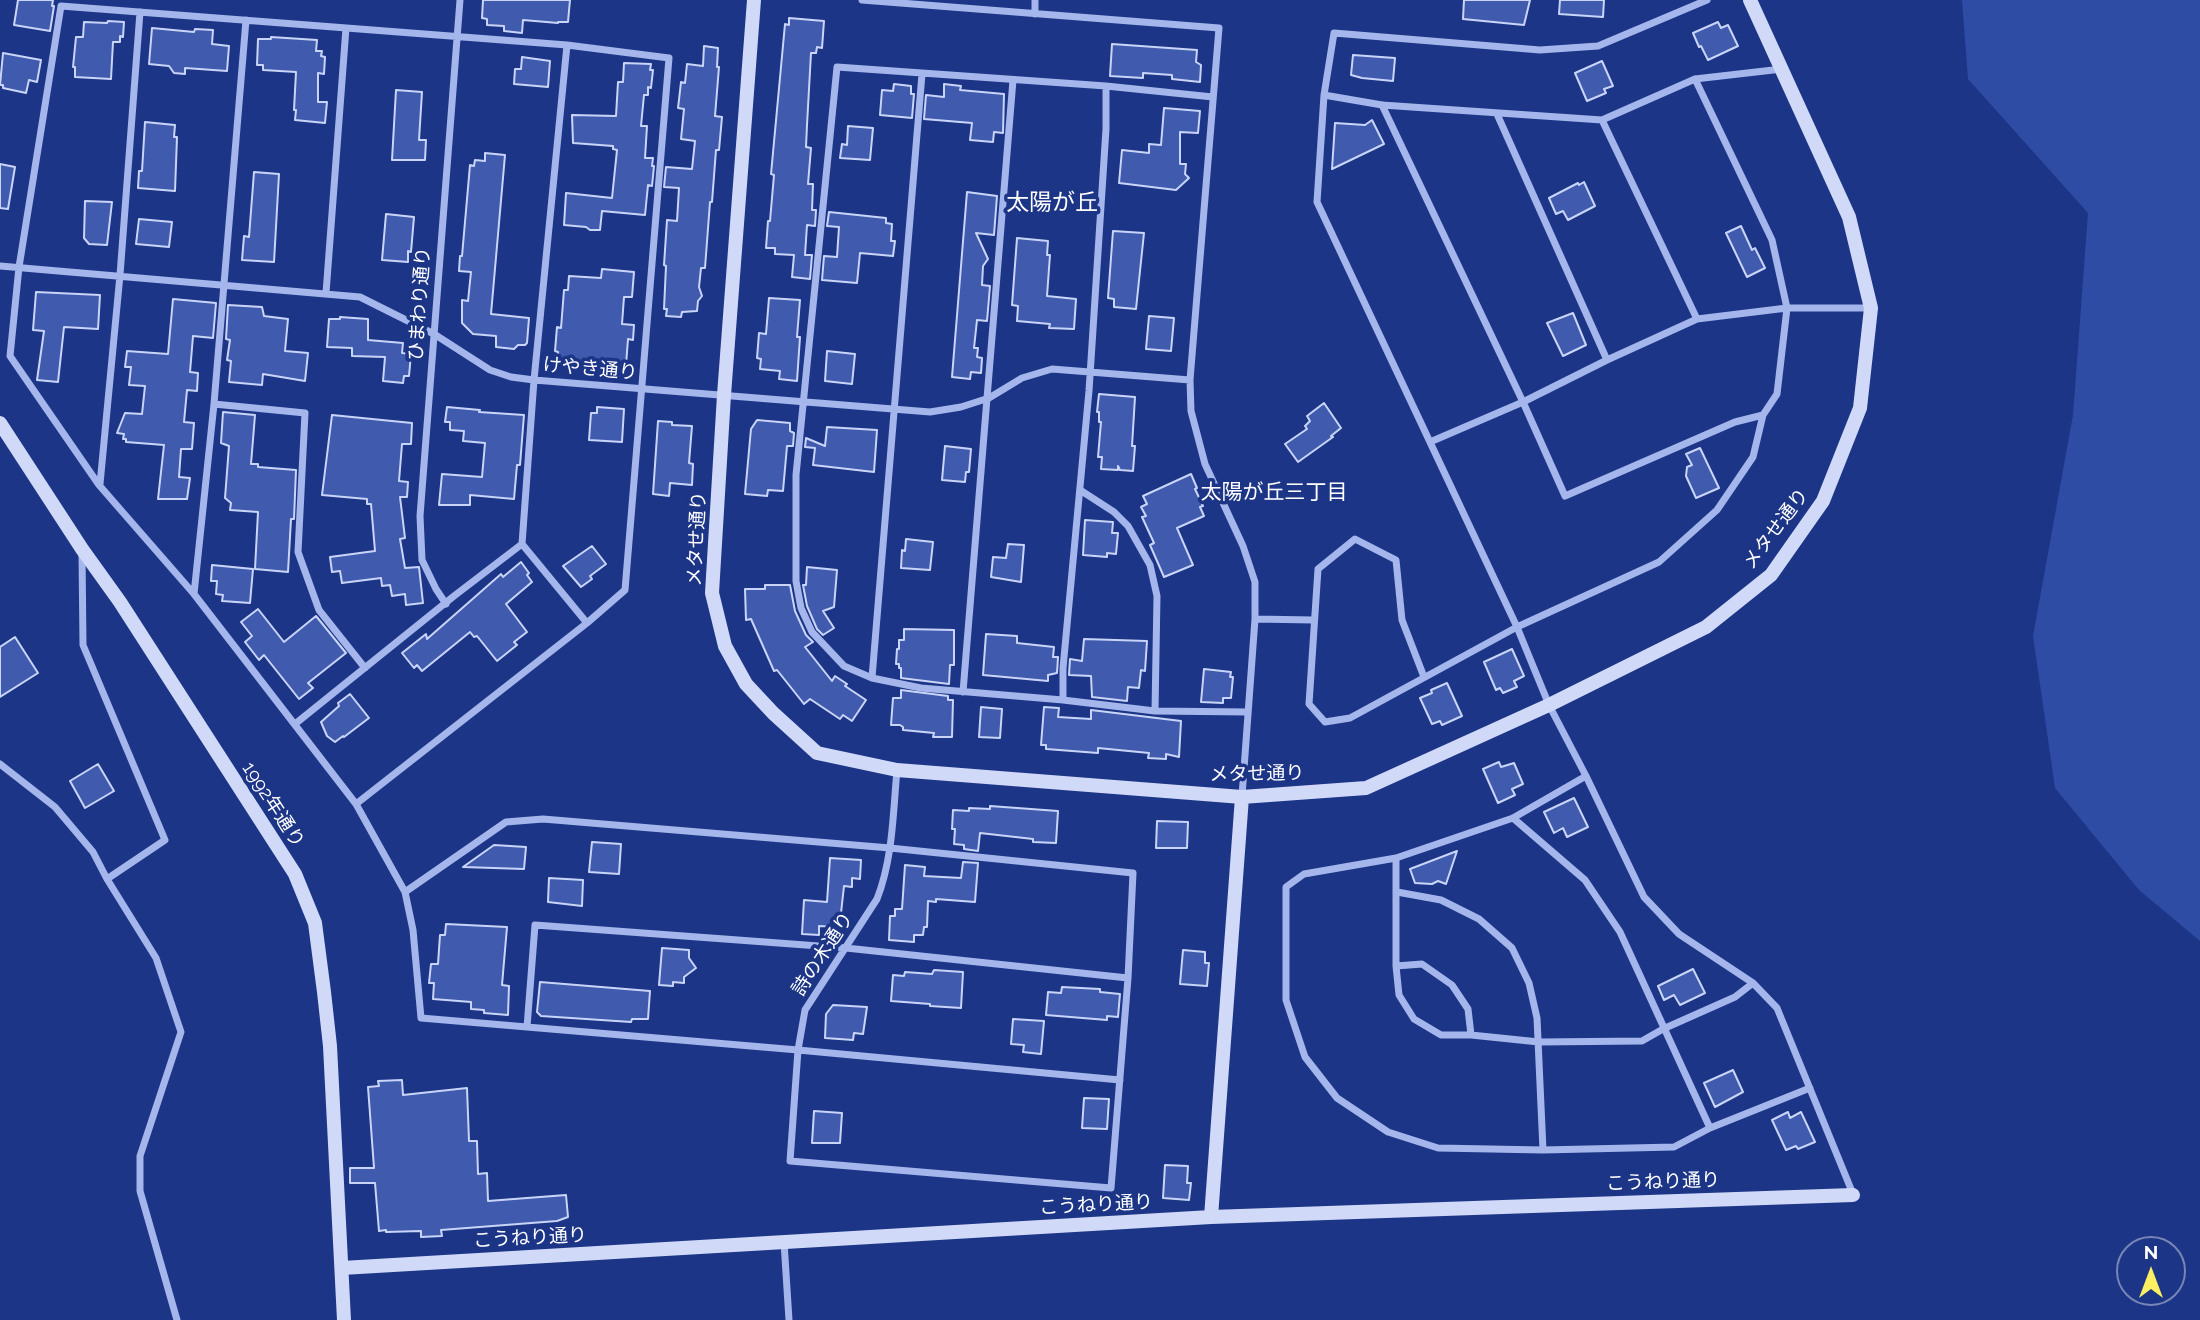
<!DOCTYPE html>
<html>
<head>
<meta charset="utf-8">
<style>
  body { margin:0 }
  #map { position:relative; width:2200px; height:1320px; overflow:hidden; background:#1c3586; font-family:Raleway,sans-serif }
  canvas { display:block }
  .north { position:absolute; left:2116px; top:1236px; width:70px; height:70px; box-sizing:border-box; background:#1c3586; border:2px solid #7786b6; border-radius:50%; rotate:0deg; font-size:19px; font-weight:700; line-height:28px; text-align:center; color:#fff }
  .north::after { content:''; display:block; margin:auto; width:24px; height:32px; background:#fcef61; clip-path:polygon(50% 0,100% 100%,50% 72%,0 100%) }
</style>
</head>
<body>
<div id="map">
<canvas width="2200" height="1320"></canvas>
<div class="north">N</div>
</div>
<script>
const ctx = document.querySelector('canvas').getContext('2d');
ctx.lineJoin = 'round';
function paint(path, color) { ctx.fillStyle = color; ctx.fill(path, 'evenodd'); }
function strokePath(path, color, width, dash) { ctx.strokeStyle = color; ctx.lineWidth = width; ctx.lineCap = dash ? 'butt' : 'round'; ctx.setLineDash(dash || []); ctx.stroke(path); }
function drawText(font, color, halo, rows, align = 'center') {
  ctx.font = font + ' Raleway,"Noto Sans JP",sans-serif'; ctx.lineWidth = 7; ctx.setLineDash([]); ctx.textBaseline = 'middle'; ctx.strokeStyle = halo; ctx.fillStyle = color; for (const [text, x, y, turn = 0] of rows) {
    ctx.save(); ctx.translate(x, y); ctx.rotate((+turn || 0) * Math.PI / 180); ctx.textAlign = isNaN(turn) ? turn : align; if (halo) ctx.strokeText(text, 0, 0); ctx.fillText(text, 0, 0); ctx.restore();
  }
}
paint(new Path2D(`
  M1962,0H2200V941L2139,890L2055,788L2033,636L2073,415L2088,213L1968,79Z`), '#2f4ca4');
const building = new Path2D(`
  M18,0H53L52,6H54L50,31L14,25Z
  M483,0H570L568,22H558V23L523,20L522,33L504,31V26L487,25V19L482,18Z
  M1464,0H1530L1524,25L1463,19Z
  M1560,0H1604L1603,17L1559,14Z
  M789,18L824,21L822,48L817,47L816,53H811L807,125L806,147L811,148L808,184H813L812,210H816L815,226L807,225L805,255H812L810,279L792,277L794,255L775,254V248H766L768,221H770L774,175L771,174L785,24L789,25Z
  M108,21L124,22L123,37L120,36V42H113L111,79L75,77V67H73L76,37H83L84,22L107,23Z
  M1718,22L1721,28L1728,25L1738,46L1708,60L1701,46L1699,47L1693,33Z
  M152,28L194,32L195,29L213,30L212,44L229,46L227,71L185,68V74L174,73L169,66L149,64Z
  M271,37L317,40L316,51H322L321,56L325,57L324,74L318,73V102H327L325,123L295,120L296,110H294L296,72L263,70V65H257L258,39H271Z
  M1112,44L1197,50L1196,62L1201,65L1200,82L1172,79V75L1143,73V78L1110,76Z
  M704,46L718,48L717,67H719L715,116L722,117L719,150H716L712,202H710L705,268H701L699,287L702,296L698,301L697,311L682,312L681,317L666,316L667,309H664L666,266L664,265L667,220L677,221L679,188L664,187L666,167L692,169L695,141L681,139L684,109L678,108L680,91L681,82L685,83L687,64L703,66Z
  M3,53L41,60L37,82L29,80L26,93L3,88V85H0Z
  M1353,55L1395,58L1393,81L1362,78L1351,75Z
  M522,57L550,61L548,87L514,84L515,69H521Z
  M1602,61L1613,86L1604,89L1606,93L1587,101L1575,73Z
  M624,63L651,64L650,70H653L651,88L648,87V95H644L641,126H647L645,158H653L652,166H654L652,186L648,185L645,215L602,211L600,230H590L586,227L564,225L566,193L612,198L617,150L613,149V146L573,143L572,115L616,116L618,82H623Z
  M894,84L911,86V94H914L912,118L880,115L882,90L893,91Z
  M944,84L961,86L960,90L1004,94L1003,133L994,132L993,142L970,140L972,123L924,119L926,95L944,97Z
  M396,90L422,92L419,140H426L425,160H392Z
  M1164,108L1200,111L1198,133L1180,132V164H1186L1185,174L1189,178L1176,190L1119,183L1122,150L1149,153V144L1161,145Z
  M1372,120L1384,144L1332,169L1335,123L1365,125Z
  M145,122L175,125L174,137H177L175,191L138,188L139,171H142Z
  M848,126L873,128L870,160L840,158L842,144L847,145Z
  M485,153L505,155L491,314L529,318L527,343L525,345H518L514,349L496,347V336L473,334L462,323V300L468,301L471,272L459,271L460,256H462L470,165L474,166L475,160L485,161Z
  M0,164L15,167L8,209L0,208Z
  M254,172L279,174L274,262L242,260L244,236L249,237Z
  M1584,182L1595,206L1568,220L1563,211L1556,214L1549,198L1578,183L1579,185Z
  M967,192L997,196L994,235L976,233L988,259L983,266L982,285L990,286L987,321L977,320L974,348H978L977,357L982,358L981,373L971,372L970,379L952,377Z
  M85,201L112,202L107,245L89,244L84,238Z
  M829,212L886,218V223L892,224L891,241H895L893,256L860,253L857,283L822,280L824,256L837,257L839,227L827,226Z
  M386,214L414,217L411,252L408,251V262L382,260Z
  M139,219L172,222L169,247L136,244Z
  M1741,226L1752,250L1755,248L1765,268L1747,277L1726,233Z
  M1113,231L1144,233L1136,309L1114,307V299L1108,298Z
  M1017,238L1048,241L1047,255H1050L1047,296L1076,299L1074,329L1049,328L1050,324L1017,321L1018,306L1012,305Z
  M602,269L634,272L632,297H624L622,324L634,325L633,340L628,339L626,365L559,361L558,352L555,351L557,327L561,328L564,290H568L569,276L601,278Z
  M36,292L100,295L98,329L64,327L58,382L37,380L44,331L33,330Z
  M769,298L800,300L797,337H800L797,381L779,379L780,371L760,369L761,359L757,358L759,333L766,334Z
  M173,299L216,303L213,338L193,336L190,372L198,373L197,391L187,390L184,422L194,423L192,449H181L179,477L190,478L187,499H158L164,445L126,442V439H123L124,434L117,433L125,413L142,414L145,386L129,385L131,367H125L127,351L168,354Z
  M228,305L262,307L264,316L288,319L285,351L308,353L305,381L263,374L262,385L229,382L231,361L227,360L230,340L226,339Z
  M1573,313L1586,345L1563,356L1547,323Z
  M1149,316L1174,318L1171,351L1146,349Z
  M340,317L368,319V340L403,343L402,353L411,354L409,376H404L403,383L383,381L385,357L352,356V348L327,347L329,319H340Z
  M827,351L855,354L852,384L825,381Z
  M1099,394L1135,397L1132,446H1135L1133,471L1120,470L1118,466V470L1101,469L1102,457H1098L1101,422H1099V412H1097Z
  M1324,403L1341,428L1331,436L1333,437L1298,462L1285,444L1307,429L1305,426L1310,421L1307,416Z
  M447,407L480,410L479,412L524,415L520,465H517L514,499L470,495V505H439L442,474L482,477L485,443L463,441L464,431L450,430V422H445Z
  M597,407L624,409L622,442L589,440L591,413H597Z
  M223,412L255,415L251,464H258V467L296,470L294,519H291L288,572L255,569L258,512L230,510L231,503L225,498L229,446L221,443Z
  M332,415L412,423L411,444H402L399,481L408,482L407,497H400L405,538L400,539L405,568L419,567L423,603L406,605L405,594L392,596L390,585L382,586L381,578L342,583L340,571L332,572L330,557L375,551L371,504H367V499L322,495Z
  M757,420L790,423V431L794,433L793,446H787L783,491L768,490L767,496L745,494L751,429Z
  M658,421L672,422V425L692,426L689,463L693,464L692,485L670,483L669,496L653,494Z
  M827,427L877,430L874,472L813,465L815,448L805,447L806,438L825,446Z
  M945,446L971,449L969,472H966L965,482L942,480Z
  M1700,448L1719,488L1696,498L1686,476L1687,467L1692,465L1686,454Z
  M1191,474L1197,488L1195,489L1203,506L1200,507L1204,516L1177,528L1193,565L1164,577L1150,545L1154,543L1142,517L1146,516L1141,507L1147,504L1143,496Z
  M1085,520L1113,522L1112,533H1118L1116,554L1107,553V557L1083,555Z
  M906,539L933,542L930,570L901,568L902,550L905,551Z
  M1008,544L1024,545L1021,582L991,577L993,557L1006,558Z
  M592,546L606,564L590,576L592,579L581,587L563,566Z
  M521,562L529,573L527,575L532,582L506,604L527,632L514,642L517,645L497,661L477,636L474,637L470,632L422,671L417,665L414,668L402,653L426,634L427,639L501,574L503,577Z
  M212,565L253,569L250,603L222,601L223,595L216,594L217,581H211Z
  M807,567L837,570L834,607L823,611L834,628L823,635L817,629L807,606L803,585H806Z
  M765,585H790L795,611L806,635L813,642L805,647L832,681L835,676L847,684L845,686L866,700L852,721L843,715L840,719L810,699L804,704L777,670L774,671L751,619L746,620L745,589H765Z
  M258,609L284,642L316,616L346,653L308,683L313,688L299,699L264,655L259,660L245,642L252,636L241,622Z
  M904,629L954,630V665H950L949,684L901,678V668H899V664H896L897,649H899V640H904Z
  M986,634L1017,636V643L1054,647L1053,657H1058L1057,673L1048,675V681L983,675Z
  M15,637L38,673L0,697V647Z
  M1084,639L1147,641L1145,671L1141,670L1139,688L1128,687L1127,701L1092,697L1091,676L1069,675L1070,659L1082,661Z
  M1512,649L1524,676L1514,681L1517,687L1503,693L1500,688L1496,690L1484,662Z
  M1204,669L1231,672L1230,677H1233L1231,698H1223V703L1201,702Z
  M1447,683L1462,716L1442,725L1440,721L1432,724L1420,698L1432,693L1431,690Z
  M901,690L948,696V700H953L952,737H933L934,733L903,730V727L900,725H891L893,698H901Z
  M350,694L369,718L344,737L343,736L335,742L327,736L321,722L339,706L338,703Z
  M981,707L1002,709L1000,738L979,737Z
  M1044,707L1059,708L1058,717L1091,719V710L1181,721L1179,757L1166,754V759L1148,758L1149,753L1098,748V753L1046,749V745H1041Z
  M1499,762L1501,767L1514,763L1523,784L1512,789L1515,795L1498,803L1483,769Z
  M98,764L114,791L85,808L70,781Z
  M1574,798L1588,827L1567,837L1563,828L1554,833L1544,812Z
  M990,806L1058,811L1056,843L1033,842V839L980,833L978,851L964,849V845L954,844L955,829H952L953,810L969,811V808L990,809Z
  M1157,821L1188,822L1187,848H1156Z
  M592,842L621,844L619,874L589,872Z
  M494,845L526,847L524,869L463,867Z
  M1457,851L1446,884L1438,881L1432,884L1415,883L1410,869Z
  M830,858L861,860L860,879L852,878V887L844,886L840,922L836,921V927L819,926V935L802,934L804,900L827,902Z
  M963,862L978,863L975,902L936,899V902L928,901L927,927H924L923,935H914V942L889,940L890,916H895V909H902L905,865L925,867L924,876L961,878Z
  M549,878L583,880L582,906L548,902Z
  M446,924L507,927L502,985L509,986L508,1015L484,1013V1010L471,1009V1002L433,999L434,983H429L431,964H438L440,935H445Z
  M662,948L689,950V958L696,968L684,977V983L673,982V986L659,985Z
  M1183,950L1205,952V963H1209L1207,986L1180,984Z
  M1693,969L1705,993L1680,1005L1674,995L1664,1000L1658,986Z
  M934,970L963,972L961,1008L930,1006V1004L891,1001L893,975L904,976L905,972L932,974Z
  M540,982L650,991L648,1019H632L631,1022L541,1016L537,1012Z
  M1062,987L1100,989V992L1120,994L1118,1017L1107,1016V1020L1046,1015L1048,992L1061,993Z
  M833,1005L867,1007L863,1034L854,1033L853,1040L825,1038L826,1014Z
  M1013,1019L1044,1021L1041,1054L1023,1052L1024,1045L1011,1044Z
  M1733,1070L1743,1092L1715,1107L1704,1083Z
  M402,1080L403,1095L467,1088L469,1141H477L478,1174L487,1173L488,1201L566,1195L568,1217L557,1221L441,1230L442,1236L421,1237V1231L386,1232V1230L379,1231L375,1183H350V1168H374L368,1087L379,1086L378,1081Z
  M1084,1098L1109,1099L1107,1129L1082,1128Z
  M814,1111L842,1113L840,1143H812Z
  M1788,1112L1790,1118L1801,1112L1815,1142L1798,1149L1796,1146L1786,1150L1772,1120Z
  M1165,1165L1188,1166L1187,1183H1191L1189,1200L1163,1198Z`);
paint(building, '#405aad');
strokePath(building, '#c9d5f8', 2);
strokePath(new Path2D(`
  M862,0L1219,28L1190,380L1191,411L1205,464L1243,546L1255,582V619L1242,796
  M1707,0L1598,46L1540,50L1334,33L1324,95L1317,202L1517,627L1549,705L1586,776L1644,897L1679,934L1753,983L1777,1008L1853,1194
  M1035,14V0
  M567,45L534,380L522,544L587,623
  M1324,95L1382,105L1602,120L1695,79L1782,69
  M1213,97L1106,86L837,67L796,475V581L801,608L812,632L844,666L872,678L921,688L1063,700L1155,711L1247,712
  M1382,105L1523,402L1565,496L1735,422L1763,415
  M1497,114L1607,360
  M1602,120L1697,319
  M0,266L360,297L434,334L490,370L511,377L534,380L930,412L961,407L989,398L1022,378L1052,369L1190,380
  M326,293L346,28
  M214,404L305,413L298,552L319,610L365,668
  M1430,442L1523,402L1607,360L1697,319L1787,308H1871
  M100,484L120,275L140,12
  M1080,490L1114,512L1128,526L1150,565L1157,596L1155,711
  M82,553L83,645L165,840L107,879
  M194,594L214,404L246,20
  M446,604L436,589L422,560L420,516L460,0
  M1255,619L1313,620
  M1424,677L1402,620L1396,560L1355,539L1318,569L1309,704L1325,722L1350,718L1517,627L1659,562L1717,510L1753,457L1763,415L1777,394L1787,308L1772,240L1695,79
  M872,678L922,74
  M963,692L1013,80
  M1063,700V668L1089,391L1106,129V86
  M295,724L454,596L522,544
  M0,764L55,807L93,852L107,879L156,958L181,1032L140,1156V1191L177,1320
  M1586,776L1513,818L1396,858L1304,874L1286,887V1000L1305,1057L1337,1098L1388,1132L1438,1148L1543,1150L1674,1147L1710,1128L1810,1088
  M356,804L587,623L625,590L669,58L567,45L61,6L19,267L10,356L99,485L194,594L356,804L405,892L413,930L421,1018L798,1050L1120,1080
  M1513,818L1585,880L1620,932L1710,1128
  M1396,858V966L1399,995L1414,1019L1441,1035H1471L1539,1042L1642,1041L1663,1029L1735,997L1753,983
  M405,892L506,822L543,819L890,848L1133,873L1128,978L1111,1188L790,1161L798,1050L805,1010L877,899C893,858 893,813 897,770
  M1397,892L1441,900L1479,919L1512,948L1529,983L1537,1018L1543,1150
  M1396,966L1422,964L1452,985L1468,1009L1471,1035
  M527,1027L535,925L846,948L1128,978
  M784,1242L789,1320`), '#a4b6eb', 7);
strokePath(new Path2D(`
  M754,0L724,395L712,593L725,646L746,684L773,713L817,753L897,770L1242,797L1366,788L1549,705L1706,627L1771,575L1823,501L1860,408L1871,308L1849,217L1750,0
  M0,423L82,549L120,602L295,874L315,923L324,992L330,1046L344,1320
  M1211,1217L1242,797
  M342,1268L1211,1217L1853,1195`), '#d0d9f8', 14);
drawText('19px', '#fff', '#1c3586', [
  ["ひまわり通り",420,304,-86],
  ["けやき通り",590,369,5],
  ["メタせ通り",1776,529,-53],
  ["メタせ通り",697,539,-87],
  ["メタせ通り",1257,774,-1],
  ["1992年通り",273,805,57],
  ["詩の木通り",823,954,-57],
  ["こうねり通り",1663,1182,-2],
  ["こうねり通り",1096,1205,-3],
  ["こうねり通り",530,1238,-3]
]);
drawText('21px', '#fff', '#1c3586', [
  ["太陽が丘三丁目",1274,493]
]);
drawText('23px', '#fff', '#1c3586', [
  ["太陽が丘",1052,203]
]);
</script>
</body>
</html>
